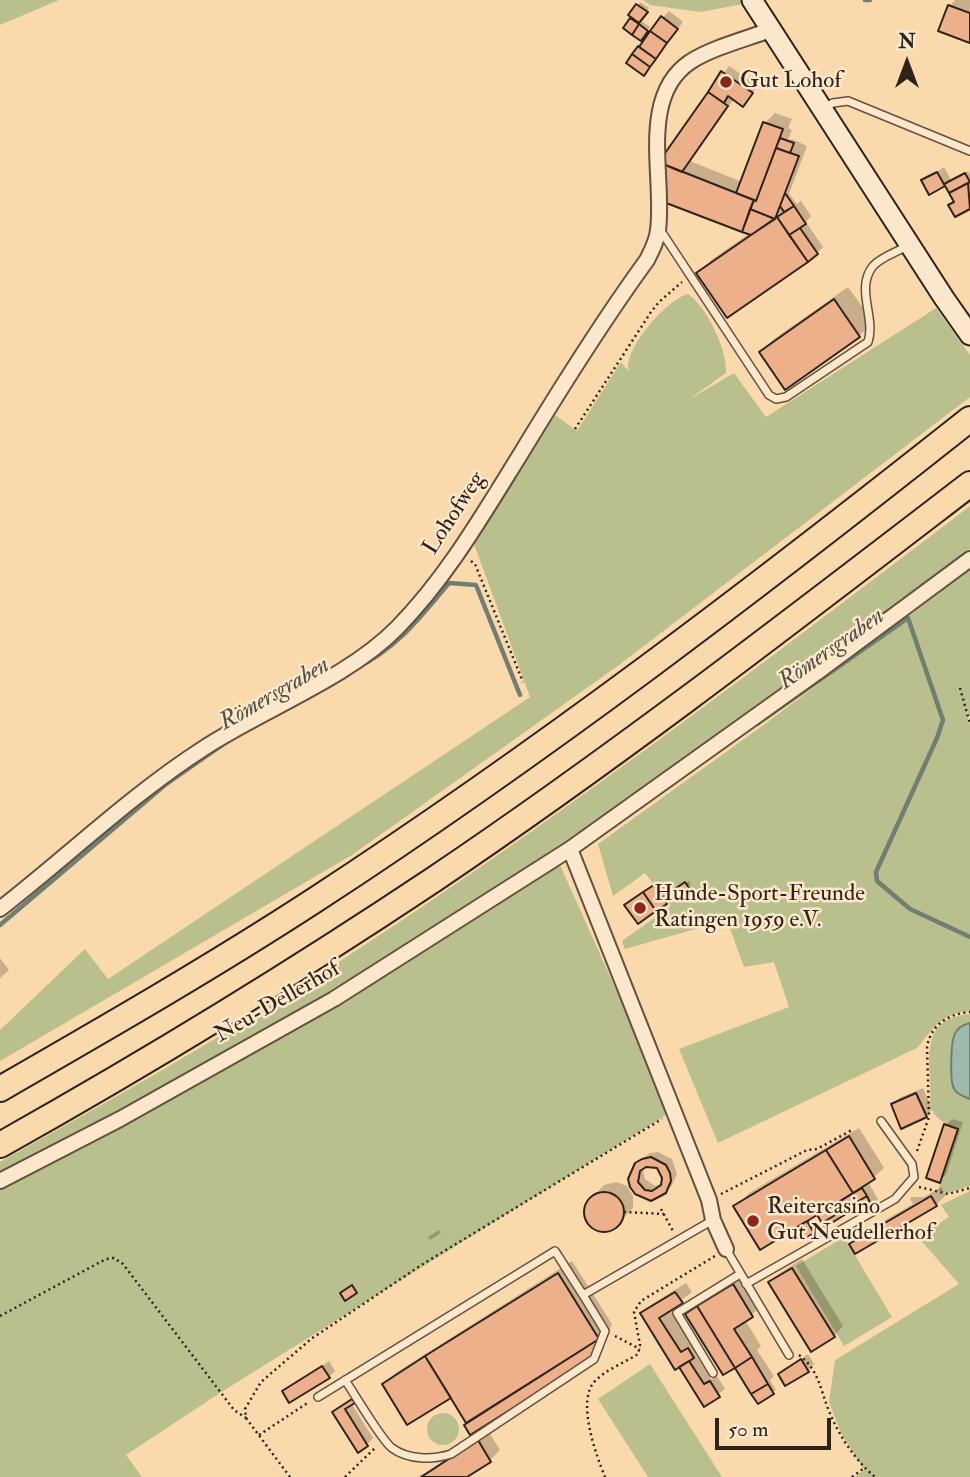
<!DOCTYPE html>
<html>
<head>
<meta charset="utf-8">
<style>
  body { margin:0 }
  #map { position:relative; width:970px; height:1477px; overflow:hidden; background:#fadaad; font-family:"IM FELL Double Pica",serif }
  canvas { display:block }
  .north { position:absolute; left:872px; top:28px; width:70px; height:70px; -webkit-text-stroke:5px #fce7ca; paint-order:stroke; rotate:0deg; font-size:19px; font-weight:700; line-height:28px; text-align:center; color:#2e231c }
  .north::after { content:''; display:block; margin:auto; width:24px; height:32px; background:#2e231c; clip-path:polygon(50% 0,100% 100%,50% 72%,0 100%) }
  .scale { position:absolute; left:715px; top:1418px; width:116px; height:32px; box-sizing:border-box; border:4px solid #2e231c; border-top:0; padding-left:9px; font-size:21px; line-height:24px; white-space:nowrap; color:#2e231c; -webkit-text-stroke:5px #fce7ca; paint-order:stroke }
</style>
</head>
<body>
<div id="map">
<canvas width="970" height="1477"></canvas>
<div class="north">N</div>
<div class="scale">50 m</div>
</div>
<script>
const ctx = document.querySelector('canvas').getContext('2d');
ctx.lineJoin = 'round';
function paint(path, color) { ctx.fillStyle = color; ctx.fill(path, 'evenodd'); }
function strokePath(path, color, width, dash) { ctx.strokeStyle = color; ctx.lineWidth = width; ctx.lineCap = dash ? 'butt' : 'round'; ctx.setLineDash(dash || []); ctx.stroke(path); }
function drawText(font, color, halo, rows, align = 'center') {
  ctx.font = font + ' "IM FELL Double Pica",serif'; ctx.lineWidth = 5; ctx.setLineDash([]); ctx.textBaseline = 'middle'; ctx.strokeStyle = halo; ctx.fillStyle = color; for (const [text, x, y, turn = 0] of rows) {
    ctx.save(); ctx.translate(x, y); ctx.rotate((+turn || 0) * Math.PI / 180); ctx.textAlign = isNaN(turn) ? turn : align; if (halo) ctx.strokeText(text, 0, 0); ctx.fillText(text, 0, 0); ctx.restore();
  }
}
paint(new Path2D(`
  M0,0H59L0,25Z
  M643,0H740L743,4L700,12L650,5Z
  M688,294C707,307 728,351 726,373L688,400L734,373L766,417L936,308L970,355V397L619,665L352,855L0,1061V1030L85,949L108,979L530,697L474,544L551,412L577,431L621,362L629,372C622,350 667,299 688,294Z
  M970,506V549L816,666L568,843L333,990L136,1105L0,1176V1162C109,1101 219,1039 325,971C548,827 759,667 970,506Z
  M970,570V718L966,711L970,725V1011C940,1014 935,1027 917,1048L718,1143L679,1049L789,1007L774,962L744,967L727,920L625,949L622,941L671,906L645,873L613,896L598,844L765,724Z
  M560,865L671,1112L223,1391L126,1455L142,1477H0V1190C191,1088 376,977 560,865Z
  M970,1014V1023L960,1026L958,1094L970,1099V1186L948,1193L938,1191L958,1129C948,1125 937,1120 932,1110C929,1103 931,1090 930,1083C929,1046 925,1019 970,1014Z
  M970,1191V1477H854L864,1470L841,1433L829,1402L835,1360L959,1284L918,1237L949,1217L941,1205Z
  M844,1237L892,1317L844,1346L796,1266Z
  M650,1364L722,1477H648L598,1399Z
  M427 1429a16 16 0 1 1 32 0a16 16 0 1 1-32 0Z`), '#bac08d');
const water = new Path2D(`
  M970,1023V1099C963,1096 955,1094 953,1086C950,1078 951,1044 954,1036C957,1028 962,1025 970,1023Z`);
paint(water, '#9ebaac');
strokePath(water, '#717e72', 2);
paint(new Path2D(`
  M955,0H970V41L950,6Z
  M640,2L649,8L640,20L650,27L643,36L625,28Z
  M669,11L683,22L662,50V18Z
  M729,66L758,86L743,105L734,99L690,161L742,182L765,123L775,113L792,119L788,128L792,130L788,140L792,139L807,146L789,194L797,204L801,201L811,216L806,222L823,247L817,253L698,274L711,260L750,233L665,156Z
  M944,167L951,180L968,171L970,175V207L956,215L951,205L955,201L946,183L923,181Z
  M848,287L873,322L859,336L785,387L761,352L774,339Z
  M661,880L670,893L689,881L691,884L638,922L633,899Z
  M0,958L9,970L0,978Z
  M923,1088L932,1109L926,1116L893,1104L899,1098Z
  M952,1119L963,1122L946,1175L939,1181L946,1125Z
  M859,1128L884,1168L868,1182L878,1199L871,1206L859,1204L819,1215L824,1210L808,1218L816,1229L813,1232L736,1207L749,1193Z
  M658,1152L672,1159L677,1174L672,1185L665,1192L651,1199L631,1187L636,1164L650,1153ZM654,1165L661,1170L663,1183L655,1186L645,1179L643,1171L645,1167Z
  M616,1182L627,1186L633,1196V1208L614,1228L603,1231L592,1227L585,1217L586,1205L604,1185Z
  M941,1187L946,1195L936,1205L852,1244L861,1234L913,1204L910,1199L912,1197H924Z
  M439,1230L441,1233L430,1240L428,1237Z
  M802,1259L843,1326L834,1336L770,1283L780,1273Z
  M572,1261L612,1324L603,1346L604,1331L600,1330L592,1354L468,1423L451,1395L384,1384L394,1374Z
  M744,1276L762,1306L745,1320L761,1346L757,1350L774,1376L770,1380L776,1390L758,1402L736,1365L688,1314L709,1297Z
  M686,1283L692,1292L670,1309L692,1343L698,1339L702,1347L695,1354L711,1379L717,1376L725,1389L705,1404L643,1314L652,1304Z
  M808,1354L814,1364L808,1370L780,1375Z
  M329,1361L335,1371L329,1377L284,1391Z
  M359,1394L351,1403L373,1438L367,1445L334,1412Z
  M489,1432L500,1450L490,1460L464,1477H418Z`), '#0003');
strokePath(new Path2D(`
  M865,0H870
  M357,668C399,646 419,619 449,583L476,585L520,695
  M757,724L908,618L943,720L937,738L876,872L877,881L910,909L970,937
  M0,925L165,785L225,743`), '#717e72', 4.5);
const building = new Path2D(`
  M636,4L648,12L639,23L628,15Z
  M948,5L970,13V43L938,31Z
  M661,16L678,29L667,43L650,31Z
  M630,18L639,24L632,35L623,28Z
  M639,24L648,31L641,41L632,35Z
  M650,31L667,43L656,59L639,47Z
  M638,46L656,59L650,67L632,54Z
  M632,54L650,67L644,76L626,63Z
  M721,71L753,93L743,107L728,96L724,103L708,92Z
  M708,92L728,106L682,172L663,164V156Z
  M763,122L783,129L756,201L736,193Z
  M780,138L794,143L790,153L776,148Z
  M776,148L799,156L775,219L750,209L754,200L756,201Z
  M663,164L754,200L742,232L661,201Z
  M937,172L945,186L929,195L921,180Z
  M965,173L970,182L949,193L944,184Z
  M968,183L970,209L955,217L948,205L954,202L949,193Z
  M785,193L794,206L784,212L780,206Z
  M794,206L806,224L789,235L777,217Z
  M750,209L775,219L751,235L742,232Z
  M777,217L808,262L727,318L696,273Z
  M800,228L818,254L808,262L789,235Z
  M834,299L860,337L785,390L759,352Z
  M685,882L689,888L670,901L666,895Z
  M654,885L667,904L656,911L643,892Z
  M643,892L656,911L638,924L624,905Z
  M916,1093L927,1117L901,1129L891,1104Z
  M944,1124L958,1129L940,1183L926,1178Z
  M849,1136L875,1179L853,1193L826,1150Z
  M826,1150L853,1193L760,1250L733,1206Z
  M651,1157L666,1165L670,1173L671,1181L666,1193L651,1201L635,1194L630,1187L628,1179L635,1163L642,1159ZM646,1167L657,1168L662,1178L661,1185L652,1191L645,1190L638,1182L640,1171Z
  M862,1188L867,1196L822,1223L817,1215Z
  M584 1212a20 20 0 1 1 40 0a20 20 0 1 1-40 0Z
  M867,1196L872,1207L863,1213L859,1206L825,1227L822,1223Z
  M931,1196L937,1206L855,1254L849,1244Z
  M807,1221L814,1233L804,1239L797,1227Z
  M792,1268L835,1337L811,1352L768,1282Z
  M558,1273L599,1339L466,1423L425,1356Z
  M733,1284L753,1317L734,1329L752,1357L735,1368L697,1306Z
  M352,1285L357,1293L345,1301L340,1293Z
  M675,1292L683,1303L659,1318L681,1352L688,1348L694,1358L675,1370L640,1313Z
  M697,1306L735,1368L723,1375L685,1314Z
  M599,1339L593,1358L470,1435L464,1425Z
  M425,1356L451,1398L407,1425L382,1384Z
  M752,1357L768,1384L751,1394L735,1368Z
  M801,1359L809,1372L785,1386L778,1374Z
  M689,1361L704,1384L710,1381L720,1397L704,1407L679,1367Z
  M322,1366L330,1378L289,1403L282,1391Z
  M768,1384L774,1394L758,1404L751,1394Z
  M352,1399L355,1403L345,1409L368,1446L358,1453L332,1412Z
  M478,1440L491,1462L467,1477H421Z`);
paint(building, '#ecb08a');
strokePath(building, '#2e231c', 2);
const lane = new Path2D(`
  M823,108L833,103L848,101L970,151
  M659,228L769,395L776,399L786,397L868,342C876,317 855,289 873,266C881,257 897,252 907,246
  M726,1249L789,1355
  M746,1284L895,1199L914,1177L912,1164L881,1121
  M713,1373L677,1313L740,1274
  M345,1380C354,1393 382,1441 392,1448C408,1460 433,1460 451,1454L594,1359L605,1331L583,1295
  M318,1397L555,1251L583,1295L713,1220`);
const street = new Path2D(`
  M570,849L709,1200L713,1220L726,1249
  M0,909C68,856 131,795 204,748C264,709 348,678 397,628C447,577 482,516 520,455C560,389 601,323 647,260C652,250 657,241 658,230C665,179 638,97 690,62C711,48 746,39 770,30
  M0,1181L120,1119L334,999L570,849L819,671L970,559`);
const secondary = new Path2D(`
  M752,0L944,298L970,335`);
const highway = new Path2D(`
  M0,1089C106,1028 212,967 315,900C542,752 758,587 970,419
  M0,1145C148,1062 292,974 433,880C617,756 794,619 970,484`);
strokePath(lane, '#615140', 10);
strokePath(street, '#615140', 18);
strokePath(secondary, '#2e231c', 23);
strokePath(highway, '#2e231c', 28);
strokePath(new Path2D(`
  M575,429L651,312L659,302L682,282
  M471,561L475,564L523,682
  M960,688L970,724
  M917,1151L929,1117L927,1047C931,1024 949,1014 970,1012
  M919,1187L948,1194L970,1188
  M721,1194L807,1150L817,1149L852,1130
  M661,1209L673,1231
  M624,1212L664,1214
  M0,1316L106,1259L114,1258L123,1264L234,1410L246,1418
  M615,1336L640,1349
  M799,1355C819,1370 820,1389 829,1411C839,1436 855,1460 875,1477
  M259,1435L309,1402
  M290,1477L246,1418L245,1409L261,1382L311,1339L423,1264L662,1119
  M345,1477L375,1448
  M605,1477C596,1455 576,1400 595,1381C607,1369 624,1363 638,1354L640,1345L634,1312L641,1301L715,1256
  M852,1477L864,1468`), '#2e231c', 2.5, [2, 3.5]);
strokePath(lane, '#fce7ca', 7);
strokePath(street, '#fce7ca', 14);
strokePath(secondary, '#fce7ca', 19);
strokePath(highway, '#fadaad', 24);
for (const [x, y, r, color] of [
  [726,82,7,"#8f2418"],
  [640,908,7,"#8f2418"],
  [753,1221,7,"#8f2418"]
]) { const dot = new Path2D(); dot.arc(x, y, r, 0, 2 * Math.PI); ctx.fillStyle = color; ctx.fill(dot); strokePath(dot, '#fce7ca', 2.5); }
drawText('23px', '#2e231c', '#fce7ca', [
  ["Gut Lohof",740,82],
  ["Hunde-Sport-Freunde",654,895],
  ["Ratingen 1959 e.V.",654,921],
  ["Reitercasino",767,1208],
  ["Gut Neudellerhof",767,1234]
], 'left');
drawText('23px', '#2e231c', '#fce7ca', [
  ["Lohofweg",455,514,-57],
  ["Neu-Dellerhof",278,1003,-30]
]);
drawText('italic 24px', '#505047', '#fce7ca', [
  ["Römersgraben",832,650,-35],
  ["Römersgraben",275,695,-30]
]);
</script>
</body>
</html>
